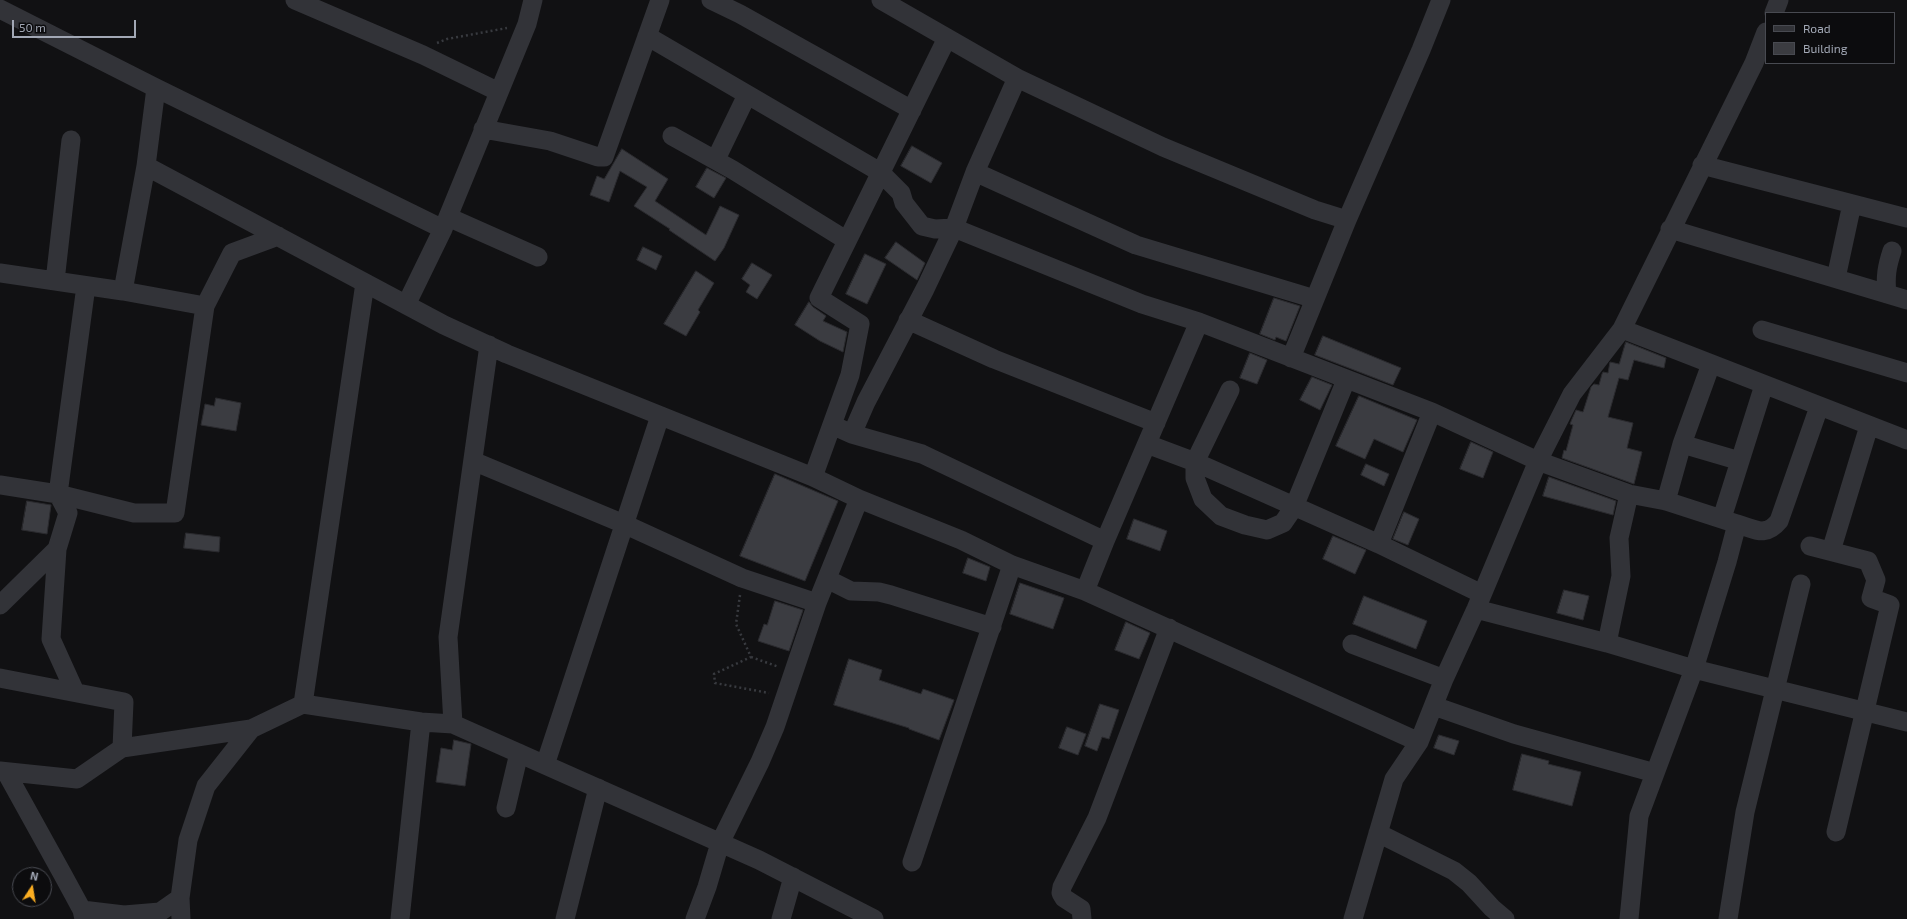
<!DOCTYPE html>
<html>
<head>
<meta charset="utf-8">
<style>
  body { margin:0 }
  #map { position:relative; width:1907px; height:919px; overflow:hidden; background:#111113; font-family:"Exo 2",sans-serif }
  canvas { display:block }
  .legend { position:absolute; left:1765px; top:12px; width:130px; height:52px; box-sizing:border-box; background:#0c0c0e; border:1px solid #484a51; margin:0; padding:5px 7px; list-style:none; font-size:12px; color:#a2a8b5 }
  .legend li { display:flex; align-items:center; gap:8px; height:20px }
  .legend b { width:20px; border:1px solid #484a51 }
  .north { position:absolute; left:12px; top:867px; width:40px; height:40px; box-sizing:border-box; background:#0c0c0e; border:1px solid #484a51; border-radius:50%; rotate:12deg; font-size:11px; font-weight:700; line-height:16px; text-align:center; color:#a2a8b5 }
  .north::after { content:''; display:block; margin:auto; width:14px; height:18px; background:#fbae22; clip-path:polygon(50% 0,100% 100%,50% 72%,0 100%) }
  .scale { position:absolute; left:12px; top:20px; width:124px; height:18px; box-sizing:border-box; border:2px solid #a2a8b5; border-top:0; padding-left:5px; font-size:12px; line-height:14px; white-space:nowrap; color:#a2a8b5; -webkit-text-stroke:3px #0c0c0e; paint-order:stroke }
</style>
</head>
<body>
<div id="map">
<canvas width="1907" height="919"></canvas>
<ul class="legend">
<li><b style="height:5px;background:#323338"></b>Road</li>
<li><b style="height:11px;background:#3b3c41"></b>Building</li>
</ul>
<div class="north">N</div>
<div class="scale">50 m</div>
</div>
<script>
const ctx = document.querySelector('canvas').getContext('2d');
ctx.lineJoin = 'round';
function paint(path, color) { ctx.fillStyle = color; ctx.fill(path, 'evenodd'); }
function strokePath(path, color, width, dash) { ctx.strokeStyle = color; ctx.lineWidth = width; ctx.lineCap = dash ? 'butt' : 'round'; ctx.setLineDash(dash || []); ctx.stroke(path); }
const building = new Path2D(`
  M912,146L942,163L931,183L901,166Z
  M622,149L668,179L655,201L706,235L720,206L739,215L724,248L715,261L669,230L670,229L634,206L647,187L620,171L609,202L590,195L597,176L604,179Z
  M707,168L726,178L714,198L696,187Z
  M896,242L925,263L917,280L885,258Z
  M643,247L662,256L656,270L637,260Z
  M865,254L886,264L867,304L846,294Z
  M752,263L772,275L757,299L746,292L750,285L742,279Z
  M696,271L714,283L698,310L700,312L686,336L664,324Z
  M1274,298L1300,306L1286,341L1276,337L1275,340L1260,334Z
  M809,302L813,307L826,316L823,321L847,332L843,352L820,341L795,325Z
  M1323,336L1401,368L1393,385L1315,355Z
  M1626,342L1666,358L1664,368L1634,360L1628,380L1619,378L1608,417L1633,423L1627,448L1642,452L1634,484L1562,458L1564,450L1566,451L1573,425L1570,424L1572,419L1576,410L1583,412L1591,387L1594,384L1599,385L1602,374L1603,372L1608,373L1610,362L1619,364Z
  M1250,353L1267,360L1257,384L1240,378Z
  M1312,377L1332,385L1320,410L1300,400Z
  M1359,396L1417,420L1403,452L1374,439L1365,459L1336,446Z
  M216,398L241,403L236,431L201,425L205,404L214,406Z
  M1471,442L1493,452L1483,478L1460,469Z
  M1366,464L1389,474L1384,486L1361,475Z
  M775,474L838,501L805,581L740,556Z
  M1549,477L1616,501L1613,515L1543,496Z
  M27,501L51,505L47,534L22,530Z
  M1404,512L1419,519L1408,545L1393,539Z
  M1134,519L1167,531L1160,551L1127,539Z
  M186,533L220,537L219,552L184,548Z
  M1333,536L1366,550L1355,574L1323,559Z
  M968,558L990,567L986,581L963,573Z
  M1020,583L1064,598L1053,629L1010,614Z
  M1564,590L1589,596L1583,620L1557,613Z
  M1364,596L1427,621L1416,649L1353,624Z
  M775,601L803,610L789,651L758,641L764,624L767,625Z
  M1126,622L1150,633L1139,659L1115,650Z
  M849,659L882,670L879,680L921,694L923,689L954,700L939,740L909,729V728L834,705Z
  M1100,704L1119,710L1109,739L1102,737L1097,751L1085,746Z
  M1067,727L1086,734L1078,755L1059,748Z
  M1439,735L1459,741L1454,755L1434,748Z
  M454,740L471,744L465,786L436,782L441,748L452,750Z
  M1522,754L1549,761L1548,764L1581,772L1572,806L1513,790Z`);
paint(building, '#3b3c41');
strokePath(building, '#2b2b2f', 1);
strokePath(new Path2D(`
  M437,43L447,39L507,28
  M740,595L736,624L751,657L714,674L715,683L769,693
  M751,657L779,667`), '#383a3f', 2.5, [2, 3]);
strokePath(new Path2D(`
  M295,0L423,55L499,92
  M711,0L740,14L912,110
  M0,9L156,88L443,229
  M1774,13L1779,0
  M647,36L880,172L901,193L904,203L922,226L935,229L954,228L1142,304L1199,322L1432,412L1538,461L1629,494L1666,501L1737,524
  M1017,78L1163,147L1315,210L1347,220
  M483,129L550,141L598,157H604L660,0
  M672,136L733,170L846,240
  M716,159L747,95
  M1702,165L1907,218
  M146,166L156,88
  M975,172L1136,245L1315,299
  M448,217L538,257
  M1670,229C1749,253 1828,276 1907,300
  M0,273L123,291L146,166L444,325L507,354L813,477L859,499L961,540L1012,565L1085,591L1419,742
  M1836,278L1852,204
  M55,281L71,140
  M123,291L205,306L232,253L278,236
  M1887,294C1885,277 1887,266 1892,251
  M406,305L443,229L527,24L533,0
  M908,320L994,359L1156,423
  M1622,329L1907,440
  M1762,330L1907,373
  M1291,358L1347,220L1421,50L1441,0
  M1230,390L1195,462V478L1203,499L1221,516L1245,525L1267,530L1283,523L1294,507L1346,380
  M832,425L852,434L922,454L1105,541L1199,322
  M852,434L866,402L925,289L954,228L975,172L1017,78L881,0
  M1147,444L1195,462L1379,544L1482,594
  M1682,444L1740,461
  M473,461L624,524L742,578L817,603
  M813,477L850,375L860,324L819,298L947,38
  M0,485L58,494L86,286
  M58,494L134,513H175L205,306
  M1666,501L1682,444L1711,364
  M1722,518L1764,385
  M1379,544L1432,412
  M1810,546L1868,561L1876,580L1871,598L1890,605L1836,832
  M57,549L51,639L75,692
  M1831,551L1869,426
  M827,579L851,591L879,592L891,595L992,627
  M1085,591L1105,541
  M0,605L57,549L68,513L58,494
  M1476,609L1607,643L1694,669L1907,722
  M1607,643L1621,576L1619,538L1629,494
  M1352,644L1444,679
  M0,678L124,702L122,748L251,729L303,704L421,722L453,724L759,860L874,919
  M303,704L365,283
  M1434,706L1514,734L1655,773
  M453,724L448,637L489,345
  M545,765L660,416
  M0,771L77,779L122,748
  M6,772L63,875L82,910L84,919
  M506,808L519,753
  M1378,833L1454,871L1469,883L1492,908L1505,919
  M912,862L1012,565
  M82,910L124,915L160,912L180,898
  M181,919L180,898L188,840L206,786L251,729
  M400,919L421,722
  M565,919L598,788
  M695,919L707,887L720,843L760,762L775,727L817,603L859,499
  M781,919L793,877
  M1082,919L1081,909L1064,898L1061,893L1062,887L1097,818L1169,628
  M1353,919L1394,779L1419,742L1444,679L1476,609L1538,461L1572,394L1622,329L1754,63L1766,32
  M1629,919L1639,816L1694,669L1727,562L1737,524C1755,529 1765,538 1779,521L1819,407
  M1728,919L1745,812L1801,584`), '#323338', 19);
</script>
</body>
</html>
